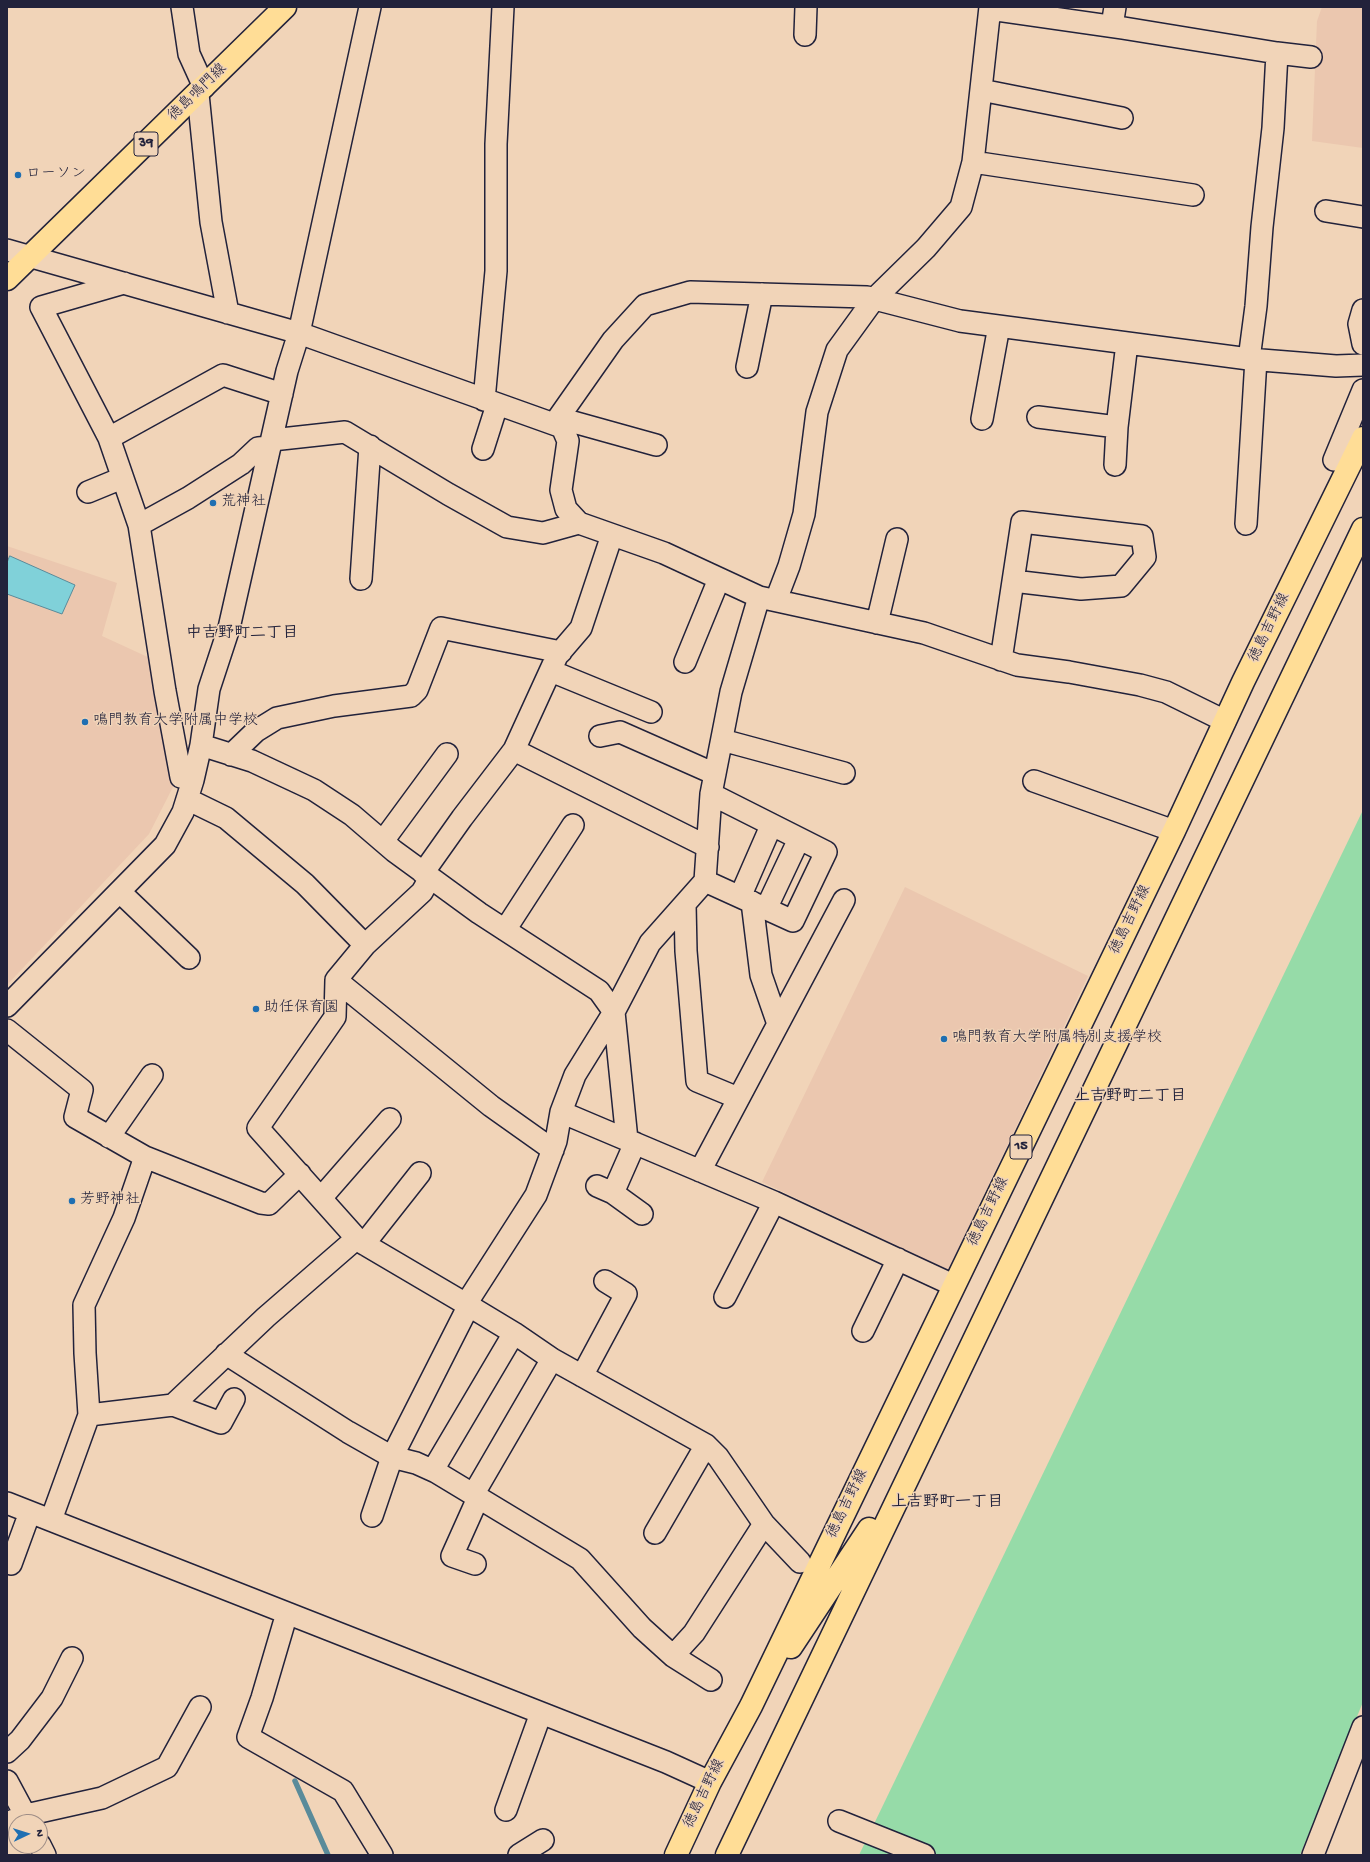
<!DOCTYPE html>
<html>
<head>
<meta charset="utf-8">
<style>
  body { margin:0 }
  #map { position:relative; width:1370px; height:1862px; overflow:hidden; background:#f1d4b8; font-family:"Gochi Hand",sans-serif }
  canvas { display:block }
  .frame { position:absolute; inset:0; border:8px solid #22223b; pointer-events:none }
  .north { position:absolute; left:8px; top:1814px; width:40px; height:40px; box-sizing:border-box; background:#f1d4b8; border:1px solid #9e8d86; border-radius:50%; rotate:86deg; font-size:11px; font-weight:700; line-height:16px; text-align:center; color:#22223b }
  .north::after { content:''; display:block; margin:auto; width:14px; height:18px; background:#1f6fb2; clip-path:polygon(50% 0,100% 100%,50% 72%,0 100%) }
</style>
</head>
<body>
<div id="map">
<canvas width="1370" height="1862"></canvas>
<div class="frame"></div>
<div class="north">N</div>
</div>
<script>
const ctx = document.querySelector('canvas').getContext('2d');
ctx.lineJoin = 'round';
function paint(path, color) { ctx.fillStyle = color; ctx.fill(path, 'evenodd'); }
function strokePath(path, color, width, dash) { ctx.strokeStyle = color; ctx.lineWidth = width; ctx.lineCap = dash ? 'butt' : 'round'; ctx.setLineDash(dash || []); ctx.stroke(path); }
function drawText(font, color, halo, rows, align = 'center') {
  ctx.font = font + ' "Gochi Hand","Klee One",sans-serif'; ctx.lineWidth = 3; ctx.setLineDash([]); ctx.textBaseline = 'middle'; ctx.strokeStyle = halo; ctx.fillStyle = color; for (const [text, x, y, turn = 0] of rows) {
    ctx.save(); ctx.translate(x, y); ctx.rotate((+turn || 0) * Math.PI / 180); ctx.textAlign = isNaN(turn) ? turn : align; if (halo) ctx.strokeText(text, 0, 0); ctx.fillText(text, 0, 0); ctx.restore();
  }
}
paint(new Path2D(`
  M1322,7H1363V148L1312,141L1317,21Z
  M7,546L117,583L102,636L152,659L174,785L149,834L7,985Z
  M905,887L1088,976L948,1270L762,1182Z`), '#ebc7af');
paint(new Path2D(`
  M1363,810V1702L1300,1855H859Z`), '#96dba8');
const water = new Path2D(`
  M10,556L75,585L62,614L7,594V563Z`);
paint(water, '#80d1d9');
strokePath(water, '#5a8b9a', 1);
strokePath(new Path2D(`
  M295,1781L328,1855`), '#5a8b9a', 5.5);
const street = new Path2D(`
  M182,7L189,54L204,87
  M990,9L1123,28L1277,53L1273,128L1262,227L1256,306L1249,359
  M1112,26L1115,7
  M805,35L806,7
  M1277,53L1311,57
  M981,90L1122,118
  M198,94L211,222L228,313
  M973,162L1193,195
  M1326,211L1363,217
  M7,250L299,333L562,427L568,441L561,490L566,509L579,523L664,553L759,597L924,633L1017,665L1069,672L1140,685L1166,692L1225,721
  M124,283L41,307L109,438L139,525L165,691L181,777L193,780
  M1363,310L1359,324L1363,344
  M747,367L762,294
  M484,400L496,271V144L503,7
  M1038,417L1117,427
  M559,418L656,445
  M982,419L999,326
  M554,424L613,340L645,305L690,292L867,297L960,321L1249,359L1336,366L1363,365
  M109,438L223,375L282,394
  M272,440L345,432L448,494L507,527L543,533L579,523
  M483,449L497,405
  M1334,460L1363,390
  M1115,465L1117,427L1127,343
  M88,492L122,478
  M1246,524L1256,359
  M139,525L188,498L241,464L258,448L270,447
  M361,579L370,446
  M776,600L789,566L804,514L817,412L837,350L874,299L926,248L961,207L973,162L990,7
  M877,623L897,539
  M1001,660L1022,522L1142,536L1145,557L1121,586L1081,589L1013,581
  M685,662L719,579
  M551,671L651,712
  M600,736L620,732L715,774
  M722,740L844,773
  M201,745L252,761L314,790L352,815L394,851L479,913L599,991L614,1012L650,943L705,881L711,794L731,692L759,597
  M514,750L708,847
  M231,755L256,731L277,718L334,706L411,696L417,690L441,628L561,652
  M1034,781L1174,831
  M187,799L226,818L305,884L365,945
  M383,841L447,754
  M423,873L462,818L514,750L557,656L581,628L612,535
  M430,878L422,892L365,945L336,980L335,1017L258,1128L359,1241L466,1304L514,1333L552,1359L706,1445L718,1457L764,1524L800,1562
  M705,881L793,921L826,852L711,794
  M120,892L189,958
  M740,897L771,826
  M752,902L761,975L778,1024
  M685,904L686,951L697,1081L738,1098
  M766,909L799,839
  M505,930L573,825
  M336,980L491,1106L553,1150
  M7,1006L165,845L183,812L193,780L201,745L209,689L229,628L287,371L299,333L370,7
  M7,1030L82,1090L75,1117L145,1157L261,1203L269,1204L300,1174
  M561,1112L575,1075L614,1012L627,1140
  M109,1137L152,1075
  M700,1171L844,900
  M597,1186L613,1193L642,1214
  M613,1193L635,1143
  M321,1198L390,1119
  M364,1244L420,1173
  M725,1297L774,1202
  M466,1304L536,1195L556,1141L561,1112L774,1202L953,1285
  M469,1305L392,1457L416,1463L436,1472L580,1559L642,1628L673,1656L711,1680
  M863,1331L898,1259
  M226,1354L348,1432L392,1457L372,1516
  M582,1376L626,1294L605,1281
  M173,1405L221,1423L234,1399
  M89,1415L85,1353L84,1305L124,1218L145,1157
  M433,1470L514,1333
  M473,1495L552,1359
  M7,1503L666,1762L710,1782
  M51,1520L89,1415L173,1405L266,1317L357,1238
  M655,1533L706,1445
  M11,1564L30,1512
  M475,1564L452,1556L478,1498
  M287,1613L262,1698L248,1737L343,1791L382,1855
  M673,1656L694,1633L764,1524
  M7,1752L20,1740L52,1698L72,1658
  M7,1781L29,1822
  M506,1810L541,1713
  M839,1821L924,1855
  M7,1823L26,1815L102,1798L167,1767L200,1707
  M40,1845L45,1855
  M519,1855L543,1840
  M1313,1855L1363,1727`);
const primary = new Path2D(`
  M7,279L285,7
  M791,1647L869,1529
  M676,1855L710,1782L751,1706L1174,831L1243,682L1363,438
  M727,1855C936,1412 1154,972 1363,529`);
strokePath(street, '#22223b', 24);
strokePath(primary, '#22223b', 25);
strokePath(street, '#f1d4b8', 21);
strokePath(primary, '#ffdd96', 22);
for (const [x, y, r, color] of [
  [18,175,4,"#1f6fb2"],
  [213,503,4,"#1f6fb2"],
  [85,722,4,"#1f6fb2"],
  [256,1009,4,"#1f6fb2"],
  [944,1039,4,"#1f6fb2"],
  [72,1201,4,"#1f6fb2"]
]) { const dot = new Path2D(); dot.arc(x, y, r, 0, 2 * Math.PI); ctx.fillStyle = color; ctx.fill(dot); strokePath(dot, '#f1d4b8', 1.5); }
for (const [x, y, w] of [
  [146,144,24],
  [1021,1147,22]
]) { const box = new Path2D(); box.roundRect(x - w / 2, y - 12, w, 24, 3); ctx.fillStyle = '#f1d4b8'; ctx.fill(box); strokePath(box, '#22223b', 1); }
drawText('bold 14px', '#22223b', null, [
  ["39",146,144],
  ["15",1021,1147]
]);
drawText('15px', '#22223b', '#f1d4b8', [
  ["徳島鳴門線",198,93,-44],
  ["徳島吉野線",1270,628,-64],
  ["徳島吉野線",1131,920,-64],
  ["徳島吉野線",989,1212,-64],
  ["徳島吉野線",848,1504,-64],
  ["徳島吉野線",705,1794,-64]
]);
drawText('15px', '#22223b', '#f1d4b8', [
  ["ローソン",26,175],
  ["荒神社",221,503],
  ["鳴門教育大学附属中学校",93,722],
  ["助任保育園",264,1009],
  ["鳴門教育大学附属特別支援学校",952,1039],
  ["芳野神社",80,1201]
], 'left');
drawText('bold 16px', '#22223b', '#f1d4b8', [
  ["中吉野町二丁目",242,635],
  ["上吉野町二丁目",1130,1098],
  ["上吉野町一丁目",947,1504]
]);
</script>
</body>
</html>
